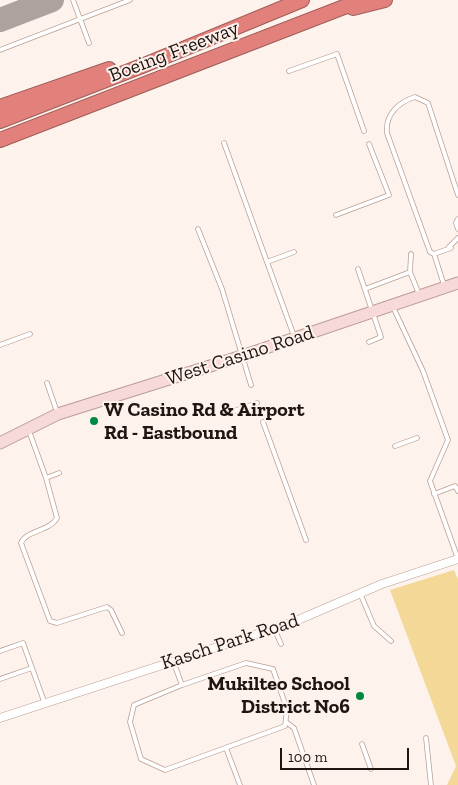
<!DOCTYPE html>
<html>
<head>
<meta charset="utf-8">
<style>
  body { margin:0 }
  #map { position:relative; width:458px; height:785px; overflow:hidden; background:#fef2ed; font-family:"Zilla Slab",serif }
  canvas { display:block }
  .scale { position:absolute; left:280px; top:748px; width:129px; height:22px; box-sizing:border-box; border:2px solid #201611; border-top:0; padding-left:6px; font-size:15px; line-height:18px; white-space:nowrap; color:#201611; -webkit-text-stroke:4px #fef2ed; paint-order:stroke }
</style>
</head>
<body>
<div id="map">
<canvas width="458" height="785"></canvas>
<div class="scale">100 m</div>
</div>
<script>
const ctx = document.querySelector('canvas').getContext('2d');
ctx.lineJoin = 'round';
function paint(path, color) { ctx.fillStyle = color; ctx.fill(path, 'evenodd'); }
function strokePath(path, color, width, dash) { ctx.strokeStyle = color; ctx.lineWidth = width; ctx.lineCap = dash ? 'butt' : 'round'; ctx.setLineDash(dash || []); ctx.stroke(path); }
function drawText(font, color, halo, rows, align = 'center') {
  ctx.font = font + ' "Zilla Slab",serif'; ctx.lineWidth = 4; ctx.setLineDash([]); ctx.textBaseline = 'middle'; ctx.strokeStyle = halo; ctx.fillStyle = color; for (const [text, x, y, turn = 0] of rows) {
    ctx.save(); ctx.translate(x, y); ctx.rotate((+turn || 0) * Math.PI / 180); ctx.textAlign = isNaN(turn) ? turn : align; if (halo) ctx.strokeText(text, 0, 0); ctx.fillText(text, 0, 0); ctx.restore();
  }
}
paint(new Path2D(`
  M454,570L458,579V785H447L456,766L390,590Z`), '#f3d898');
strokePath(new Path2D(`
  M0,20L52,0`), '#aea29e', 24);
const lane = new Path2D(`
  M73,0L89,43
  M0,50L130,0
  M289,71L337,54L364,131
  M224,143L267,262
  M336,215L389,195L369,144
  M458,219L456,223L458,229
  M198,229L222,289L251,385
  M449,247L458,238
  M411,254L410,272L419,294
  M434,254L430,252L387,133C385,114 399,102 415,97L428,103L458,195
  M358,269L381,337L369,342
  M444,285L434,254L451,248
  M365,289L410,272
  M393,307L423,371L448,440L430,481L458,559
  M294,336L267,262L294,252
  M0,345L30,334
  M47,383L57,412
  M228,413L257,403
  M263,422L306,540
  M29,431L46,478L59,473
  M395,446L417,438
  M46,478L57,518C50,531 25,531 21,543L50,621L57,623L107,607L111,610L122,633
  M434,494L455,486L458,491
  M360,593L374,626L391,641
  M274,628L281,644
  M0,651L23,643L32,668
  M173,661L182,685
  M246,663L273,669L287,709L285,726L165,770L141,759L130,722L134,705L182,685Z
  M0,679L32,668L45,704
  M286,722L294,728L314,785
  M426,738L431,785
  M362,744L371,769
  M226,748L240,785`);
const street = new Path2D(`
  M0,718L291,623L382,584L458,559`);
const secondary = new Path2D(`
  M0,443L58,414L242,356L458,283`);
const highway = new Path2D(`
  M353,8L385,0
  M0,107L109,69
  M0,121L142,66L302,0
  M0,140L362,0`);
strokePath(lane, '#ba9e92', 5.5);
strokePath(street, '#ba9e92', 9);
strokePath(secondary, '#ba9e92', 13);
strokePath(highway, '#9e5c57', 16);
strokePath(lane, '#fff', 4);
strokePath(street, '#fff', 8);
strokePath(secondary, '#f6d9d8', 11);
strokePath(highway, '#e2817c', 14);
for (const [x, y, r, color] of [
  [94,421,5,"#008945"],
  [360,696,5,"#008945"]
]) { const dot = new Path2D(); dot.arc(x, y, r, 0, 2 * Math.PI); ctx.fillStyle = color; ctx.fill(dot); strokePath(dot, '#fef2ed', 2); }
drawText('20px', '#201611', '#fef2ed', [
  ["Boeing Freeway",174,52,-21],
  ["West Casino Road",240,356,-18],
  ["Kasch Park Road",230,642,-18]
]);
drawText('bold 20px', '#201611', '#fef2ed', [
  ["W Casino Rd & Airport",104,410],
  ["Rd - Eastbound",104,433],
  ["Mukilteo School",350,684,"right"],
  ["District No6",350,707,"right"]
], 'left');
</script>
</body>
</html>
